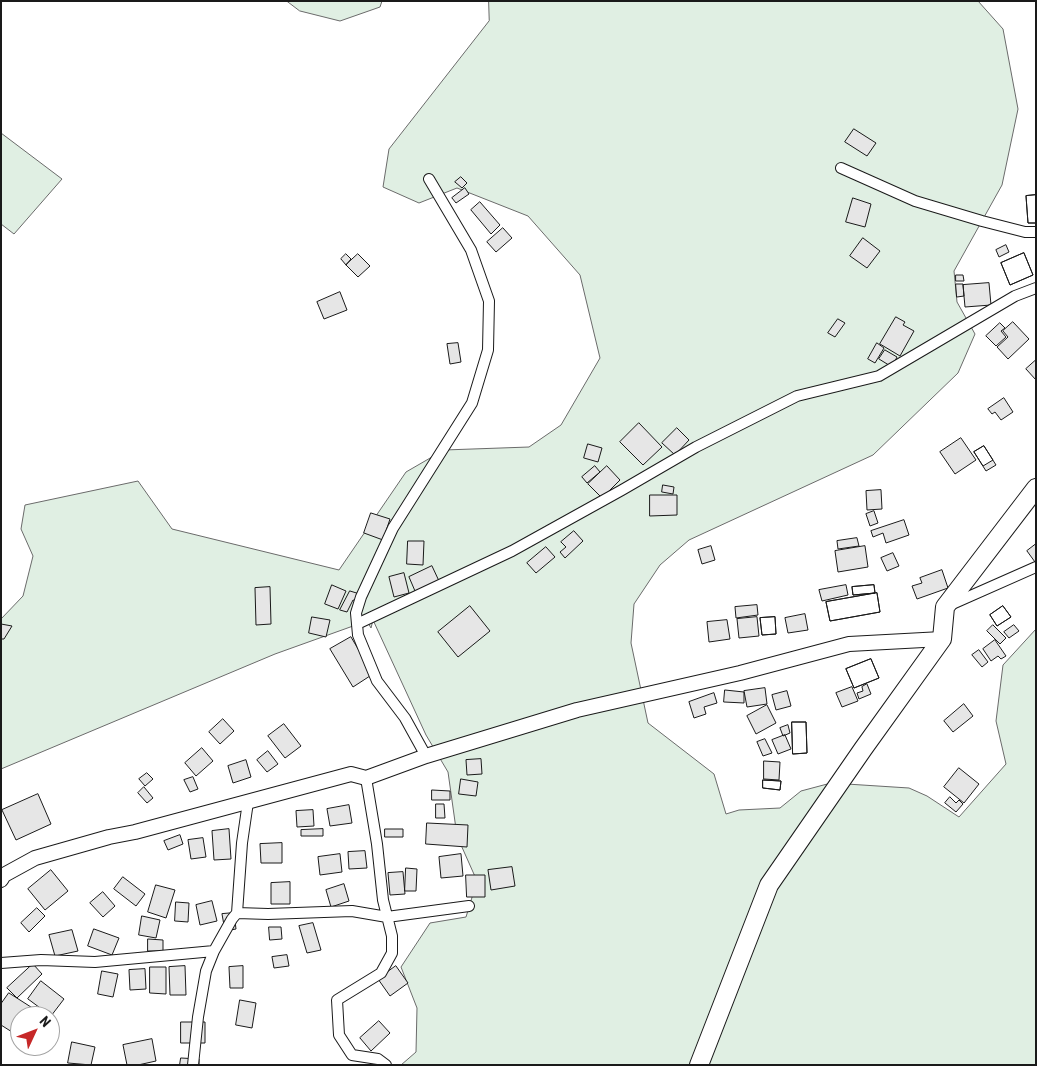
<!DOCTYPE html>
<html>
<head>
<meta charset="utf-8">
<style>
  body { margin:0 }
  #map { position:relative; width:1037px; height:1066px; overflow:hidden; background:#fff; font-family:"Roboto Condensed",sans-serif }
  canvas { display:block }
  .frame { position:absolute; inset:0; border:2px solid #1a1a1a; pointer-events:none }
  .north { position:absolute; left:10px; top:1006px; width:50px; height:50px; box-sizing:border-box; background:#fff; border:1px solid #a3a3a3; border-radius:50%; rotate:47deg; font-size:14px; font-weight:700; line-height:20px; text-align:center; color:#1a1a1a }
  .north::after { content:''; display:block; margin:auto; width:18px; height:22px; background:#c62828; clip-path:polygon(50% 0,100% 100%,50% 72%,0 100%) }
</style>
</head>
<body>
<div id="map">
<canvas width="1037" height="1066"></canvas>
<div class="frame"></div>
<div class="north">N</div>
</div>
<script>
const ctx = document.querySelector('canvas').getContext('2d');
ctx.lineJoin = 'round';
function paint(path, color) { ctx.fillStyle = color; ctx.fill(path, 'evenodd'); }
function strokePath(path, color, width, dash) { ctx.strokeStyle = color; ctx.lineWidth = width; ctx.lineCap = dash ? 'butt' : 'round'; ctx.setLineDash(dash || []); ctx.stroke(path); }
const green = new Path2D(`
  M287,1H382L380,7L340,21L300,11Z
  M489,1H978L1003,29L1018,109L1002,185L954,271L957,302L975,334L958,373L873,455L689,540L660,565L634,604L631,643L648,723L714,774L726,814L739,810L780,808L801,791L831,783L909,788L927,796L959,817L1006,764L996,721L1003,665L1036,629V1065H401L416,1052L417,1008L401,967L430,923L466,917L477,881L457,836L448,772L426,735L373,620L371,628L367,621L275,654L1,769V619L23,596L33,556L21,529L25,505L138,481L172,529L339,570L406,472L444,450L529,447L561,425L600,358L580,275L528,216L457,188L419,203L383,187L389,149L489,21Z
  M1,133L62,179L14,234L1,224Z`);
paint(green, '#e0efe3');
strokePath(green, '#6a6a6a', 1);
const building = new Path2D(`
  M854,129L876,143L867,156L845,142Z
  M461,177L467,183L462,188L455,182Z
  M465,188L469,194L456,203L452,198Z
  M1036,195V223H1028L1026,196Z
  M1036,195V223H1028L1026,196Z
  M853,198L871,204L865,227L846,222Z
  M480,202L500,225L491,234L471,210Z
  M503,228L512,238L496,252L487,242Z
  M863,238L880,251L867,268L850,256Z
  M1006,245L1009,252L999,257L996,250Z
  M1024,253L1033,275L1010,285L1001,263Z
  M1024,253L1033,275L1010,285L1001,263Z
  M346,254L351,259L346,265L341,259Z
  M358,254L370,266L358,277L346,265Z
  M956,275H963L964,281H956Z
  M989,283L991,305L965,307L963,285Z
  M956,284H963L964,296L957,297Z
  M340,292L347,310L324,319L317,302Z
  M896,317L905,322L903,325L914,331L900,356L880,344Z
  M838,319L845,323L835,337L828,333Z
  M1013,322L1029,339L1008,359L997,347L1008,337L1003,331Z
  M1000,323L1005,328L1001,331L1006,337L996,346L986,336Z
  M458,343L461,362L450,364L447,344Z
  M877,343L884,348L875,363L868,359Z
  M885,350L897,357L892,367L879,359Z
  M1036,360V380L1026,369Z
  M1004,398L1013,412L1001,420L995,412L992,414L988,409Z
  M639,423L662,447L643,465L620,442Z
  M677,428L689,440L675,455L662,443Z
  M961,438L976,460L955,474L940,452Z
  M588,444L602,448L598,462L584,458Z
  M984,446L993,460L983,466L974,452Z
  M984,446L996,465L986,471L974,452Z
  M595,466L600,472L587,483L582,477Z
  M607,466L620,480L602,498L588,484Z
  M663,485L674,487L673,494L662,492Z
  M881,490L882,509L867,510L866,491Z
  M650,495H677V515L650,516Z
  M874,511L878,523L870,526L866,514Z
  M371,513L390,519L383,540L364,533Z
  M904,520L909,535L886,543L883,533L873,537L871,531Z
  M574,531L583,541L565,558L560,552L566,547L561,542Z
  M857,538L859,546L838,549L837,541Z
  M408,541H424L423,565L407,564Z
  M1036,544V562H1035L1027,551Z
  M711,546L715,560L702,564L698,550Z
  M865,546L868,567L838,572L835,551Z
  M546,547L555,557L536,573L527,563Z
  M893,553L899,566L887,571L881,558Z
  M432,566L439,581L415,591L409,577Z
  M942,570L948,588L917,599L912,586L922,583L920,578Z
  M404,573L409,593L394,597L389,577Z
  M332,585L346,591L338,609L325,604Z
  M846,585L848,595L822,601L819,590Z
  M874,585L875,593L853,595L852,587Z
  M874,585L875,593L853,595L852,587Z
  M270,587L271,624L256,625L255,588Z
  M350,591L363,595L360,602L353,600L347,612L340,610Z
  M877,593L880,612L830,621L826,602Z
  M877,593L880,612L830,621L826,602Z
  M757,605L758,615L736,618L735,607Z
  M470,606L490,631L458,657L438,632Z
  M1003,606L1011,617L997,626L990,615Z
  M1003,606L1011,617L997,626L990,615Z
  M805,614L808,630L788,633L785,618Z
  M312,617L330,620L326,637L309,633Z
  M757,617L759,636L739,638L737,619Z
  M775,617L776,634L762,635L760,618Z
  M775,617L776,634L762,635L760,618Z
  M727,620L730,639L709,642L707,622Z
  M1,624L12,626L4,639H1Z
  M993,625L1006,638L1000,644L987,631Z
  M1014,625L1019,631L1009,638L1004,632Z
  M351,637L373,674L353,687L330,649Z
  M995,640L1006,656L1001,659L998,656L991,661L983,649Z
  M979,650L988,662L982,667L972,655Z
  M871,659L879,678L854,688L846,669Z
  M871,659L879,678L854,688L846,669Z
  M867,684L871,694L859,699L857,693L863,691L862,687Z
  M852,687L858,701L842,707L836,693Z
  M765,688L767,704L747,707L744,691Z
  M725,690L744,692V703L724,702Z
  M787,691L791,706L776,710L772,695Z
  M714,693L717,703L704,707L706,714L694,718L689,702Z
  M964,704L973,716L953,732L944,721Z
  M767,705L776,723L756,734L747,716Z
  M223,719L234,731L220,744L209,732Z
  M792,722H806L807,753L793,754Z
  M792,722H806L807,753L793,754Z
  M284,724L301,746L285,758L268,736Z
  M788,725L790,733L783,736L780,728Z
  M785,735L791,749L778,754L772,740Z
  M765,739L772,753L763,756L757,742Z
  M202,748L213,761L196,776L185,763Z
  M268,751L278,764L267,772L257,760Z
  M481,759L482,774L467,775L466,760Z
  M246,760L251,777L233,783L228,766Z
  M764,761L780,762L779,780L764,779Z
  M959,768L979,784L964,803L944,787Z
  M147,773L153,779L145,786L139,779Z
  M193,777L198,789L190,792L184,780Z
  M461,779L478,782L476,796L459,794Z
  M763,780L781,781L780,790L763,788Z
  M763,780L781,781L780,790L763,788Z
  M144,787L153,798L147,803L138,793Z
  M432,790L450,791V800H432Z
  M38,794L51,824L16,840L2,810Z
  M950,797L956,803L959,800L963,804L956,812L945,803Z
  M436,804H444L445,818H436Z
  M349,805L352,823L330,826L327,809Z
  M313,810L314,826L297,827L296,811Z
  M427,823L468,825L467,847L426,844Z
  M229,829L231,859L214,860L212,831Z
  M323,829V836H301V830Z
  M385,829H403V837H385Z
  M180,835L183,844L168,850L164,841Z
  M203,838L206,857L191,859L188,840Z
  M282,843V863H261L260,844Z
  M365,851L367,868L349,869L348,852Z
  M340,854L342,872L320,875L318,857Z
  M461,854L463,876L441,878L439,857Z
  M512,867L515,886L491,890L488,870Z
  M406,868L417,869L416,891H405Z
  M51,870L68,891L45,910L28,889Z
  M403,872L405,894L390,895L388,873Z
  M466,875H485V897H467Z
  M123,877L145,894L136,906L114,889Z
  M290,882V904H271V883Z
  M344,884L349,901L331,907L326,890Z
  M156,885L175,890L166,918L148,912Z
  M103,892L115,906L103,917L90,903Z
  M212,901L217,921L200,925L196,905Z
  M176,902L189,903L188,922L175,921Z
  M37,908L45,916L29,932L21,923Z
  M234,913L236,929L225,931L222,914Z
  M142,916L160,920L156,938L139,935Z
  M313,923L321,950L307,953L299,926Z
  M269,927H281L282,939L270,940Z
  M94,929L119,938L112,955L88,946Z
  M72,930L78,951L55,956L49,935Z
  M148,939L163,940V951H148Z
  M287,955L289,966L274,968L272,957Z
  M33,964L42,974L17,998L7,988Z
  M185,966L186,995H170L169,967Z
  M243,966V988H230L229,967Z
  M396,966L408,983L390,996L378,979Z
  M150,967H166V994L150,993Z
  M145,969L146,989L130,990L129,970Z
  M102,971L118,974L113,997L98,994Z
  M41,981L64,999L51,1016L28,999Z
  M9,993L45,1016H20V1037L1,1025V1004Z
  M240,1000L256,1003L252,1028L236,1025Z
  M379,1021L390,1033L371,1051L360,1038Z
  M181,1022H205V1043H181Z
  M152,1039L156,1061L138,1065H127L123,1045Z
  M72,1042L95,1047L91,1065L68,1063Z
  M181,1058L199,1059V1065H180Z`);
paint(building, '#e6e6e6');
strokePath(building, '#1a1a1a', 1);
const street = new Path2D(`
  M841,168L915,201L982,221L1025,232H1036
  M950,605L1036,567
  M357,624L512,551L622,490L696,447L797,396L879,376L1015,296L1036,288
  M426,756L405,718L377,681L358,635L356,613L361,597L393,528L472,403L488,350L489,301L471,250L429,179
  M366,778L377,844L383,900L392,936V953L381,973L337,1000L339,1035L352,1055L378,1059L386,1065
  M248,802L242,843L237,913L268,914L352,911L387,917L469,906
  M1,963L41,960L95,962L214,951
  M193,1065L198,1017L206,971L214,951L232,919L237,913`);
const secondary = new Path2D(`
  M1,880L4,875L35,858L109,837L135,832L351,774L366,778L426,756L577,710L740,673L849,644L942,639`);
const highway = new Path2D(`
  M699,1065L769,885L863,749L942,639L945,607L1036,488`);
strokePath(street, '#1a1a1a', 12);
strokePath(secondary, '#1a1a1a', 16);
strokePath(highway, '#1a1a1a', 20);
strokePath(street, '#fff', 10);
strokePath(secondary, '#fff', 14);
strokePath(highway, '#fff', 18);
</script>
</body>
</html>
